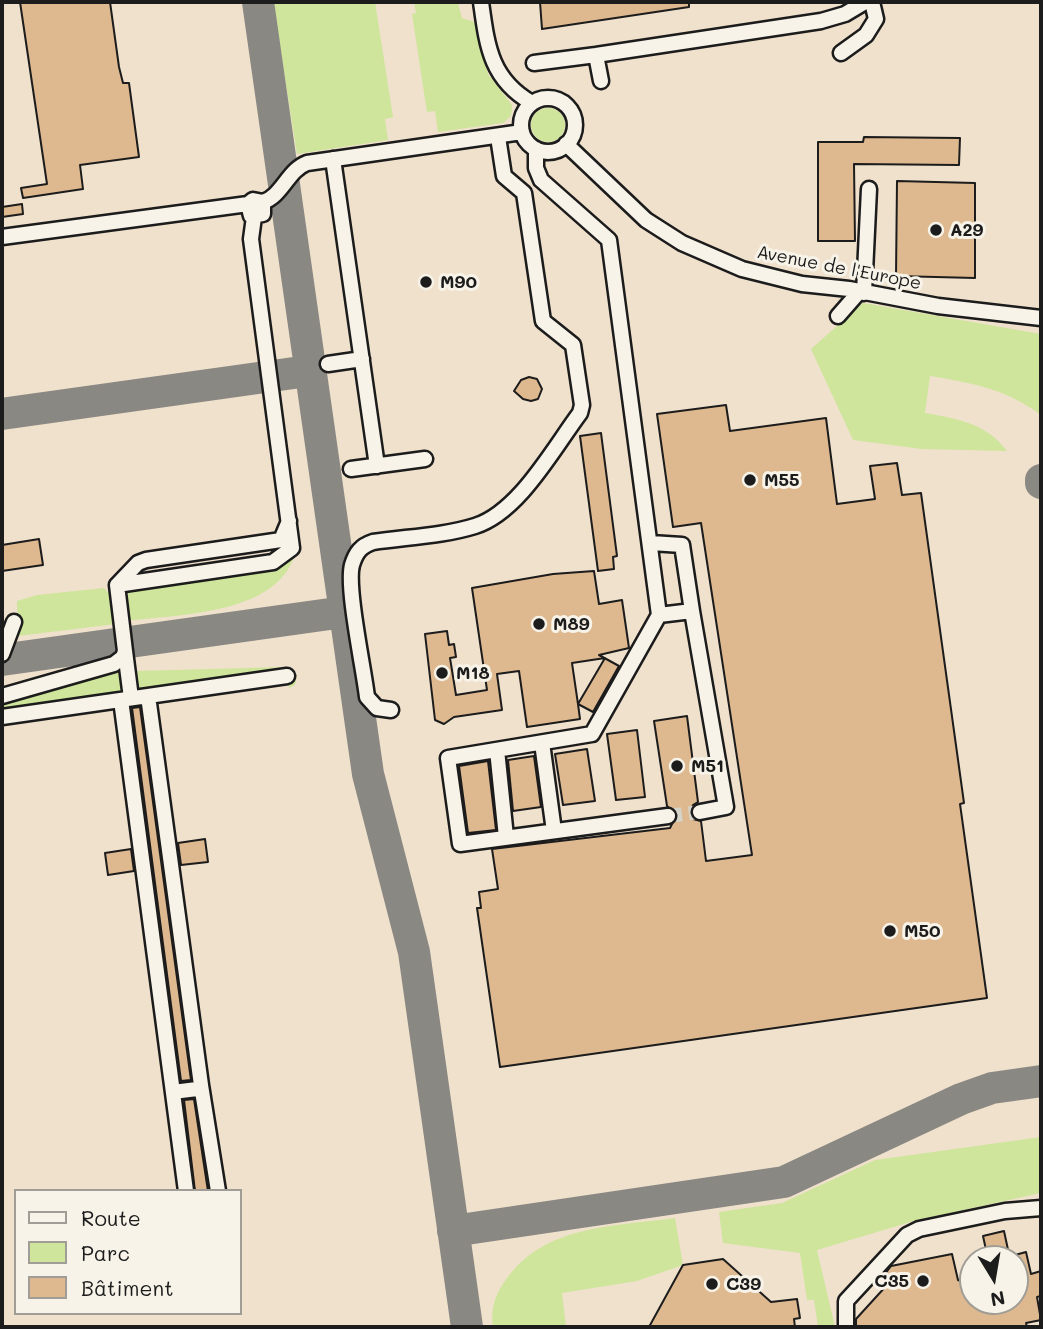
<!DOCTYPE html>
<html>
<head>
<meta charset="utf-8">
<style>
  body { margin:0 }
  #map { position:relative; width:1043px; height:1329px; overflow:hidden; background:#f7f3e8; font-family:Mali,sans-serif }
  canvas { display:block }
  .frame { position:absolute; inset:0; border:4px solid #1c1c1c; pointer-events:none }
  .legend { position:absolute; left:14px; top:1189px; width:228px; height:126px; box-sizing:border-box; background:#f7f3e8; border:2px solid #9f9d96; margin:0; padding:9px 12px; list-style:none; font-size:21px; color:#1c1c1c }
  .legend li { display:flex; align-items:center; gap:14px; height:35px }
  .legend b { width:35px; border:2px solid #9f9d96 }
  .north { position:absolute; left:959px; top:1245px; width:70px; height:70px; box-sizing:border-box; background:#f7f3e8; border:2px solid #9f9d96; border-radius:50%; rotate:169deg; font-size:19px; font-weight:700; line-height:28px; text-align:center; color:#1c1c1c }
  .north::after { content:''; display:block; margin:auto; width:24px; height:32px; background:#1c1c1c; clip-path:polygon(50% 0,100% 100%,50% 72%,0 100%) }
</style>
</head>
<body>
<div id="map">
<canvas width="1043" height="1329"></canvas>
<div class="frame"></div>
<ul class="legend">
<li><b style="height:9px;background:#f7f3e8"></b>Route</li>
<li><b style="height:19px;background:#cee59b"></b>Parc</li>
<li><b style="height:19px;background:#deb88f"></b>Bâtiment</li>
</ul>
<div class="north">N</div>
</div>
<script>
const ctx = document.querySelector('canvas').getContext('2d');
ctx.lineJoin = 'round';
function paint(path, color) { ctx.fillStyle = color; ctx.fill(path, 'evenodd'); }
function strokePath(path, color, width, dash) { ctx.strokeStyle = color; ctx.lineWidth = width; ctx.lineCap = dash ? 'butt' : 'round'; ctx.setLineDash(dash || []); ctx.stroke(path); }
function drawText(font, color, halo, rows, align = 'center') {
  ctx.font = font + ' Mali,sans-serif'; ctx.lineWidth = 6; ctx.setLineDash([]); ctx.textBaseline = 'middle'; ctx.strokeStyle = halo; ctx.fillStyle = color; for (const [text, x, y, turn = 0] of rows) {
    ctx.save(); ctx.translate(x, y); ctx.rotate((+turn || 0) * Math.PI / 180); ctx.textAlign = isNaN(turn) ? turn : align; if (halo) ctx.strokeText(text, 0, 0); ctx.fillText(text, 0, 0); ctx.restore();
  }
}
paint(new Path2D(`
  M2,2H1041V1327H2ZM16,1191H240V1313H16ZM973,1259H1015V1301H973Z`), '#f0e1cd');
paint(new Path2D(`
  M273,2H375L393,117L385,119L388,140L297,154Z
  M414,2H464L458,3L462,18L477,23L488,74L512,105L511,116L503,123L438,132L435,111L427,112L412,14L416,13Z
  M531 125a17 17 0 1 1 34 0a17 17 0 1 1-34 0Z
  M863,303L1041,334V415C1006,389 972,383 930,376L925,413C958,419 986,423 1007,451L922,449L853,440L811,349Z
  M297,543C289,615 181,614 126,621V590L279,565Z
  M104,588L112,597L116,624L18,636L17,601L37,595Z
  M284,667L297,676L295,685L289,688L285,670L143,690L139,688L136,671Z
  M122,672L123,686L119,693L2,711V702L18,696Z
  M1041,1137V1193L917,1220L817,1250L835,1327H818L814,1300H807L800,1253L723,1243L719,1212L782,1203L875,1160Z
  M675,1218L683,1265L637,1281L562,1293L566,1327H493C490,1305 497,1290 511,1273C550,1225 617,1226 675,1218Z`), '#cee59b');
strokePath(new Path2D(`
  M258,2L368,774L414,952L467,1327
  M2,414L308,371
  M1041,480V483
  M2,660L344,612
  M453,1231L784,1182L961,1099L992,1088L1041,1081`), '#8a8882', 32);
const building = new Path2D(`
  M20,2H110L119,67L123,83H129L139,157L80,165L83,189L23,198L21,188L47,184Z
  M540,2H689V7L542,29Z
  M864,137L960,138L959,165L854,164L855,241H818V142H863Z
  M897,181L975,183V278L896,276Z
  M22,204L23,214L2,217V207Z
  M529,377L537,379L542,389L538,399L531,401L523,399L514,391L521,380Z
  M726,405L730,431L826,418L837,504L875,499L870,466L897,463L902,495L921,493L964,803L960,804L987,998L500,1067L477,908H481L479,892L498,889L492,849L670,828L677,814L667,806L654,721L687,716L698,802L693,805L691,813L693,819L701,821L706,861L752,855L701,523L673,527L657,414Z
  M601,433L617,556L613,557L614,569L598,571L580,436Z
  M39,539L43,565L2,571V545Z
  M594,571L599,604L622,600L629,648L599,655L619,666L593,712L578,704L580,719L527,727L519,671L497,674L502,710L454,717L444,724L435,720L425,634L447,631L449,645L454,644L456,657L450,658L456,695L487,690L472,588L553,574ZM605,658L578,704L572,663Z
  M140,707L191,1080L181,1081L132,708Z
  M637,730L645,797L616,800L607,734Z
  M587,749L595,801L563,805L555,754Z
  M534,756L541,807L513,811L508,760Z
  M488,761L496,830L468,833L459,766Z
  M205,839L208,862L181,865L178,843Z
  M131,849L134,871L108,875L105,853Z
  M194,1099L208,1191H195L184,1100Z
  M1004,1231L1010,1259H988L983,1236Z
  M1026,1252L1031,1274L1041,1271V1296L1037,1297L1041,1320L1026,1323L1027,1327H856V1319L887,1285L885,1274L891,1266L952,1254L958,1280L973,1286V1301H1015V1255Z
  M723,1259L771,1302L797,1299L800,1318L794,1319L795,1327H649L683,1265Z`);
paint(building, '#deb88f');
strokePath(building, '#1c1c1c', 2);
strokePath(new Path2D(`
  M668,816L700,812`), '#d6d3c9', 14, [14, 7]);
const minor = new Path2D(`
  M481,2C487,45 490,79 532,103
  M841,53L866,35L876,19L872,2
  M534,63L596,55
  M601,81L596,55L821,21L845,14L865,2
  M521 125a27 27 0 1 1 54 0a27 27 0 1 1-54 0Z
  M566,144L646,220L682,243L742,269L802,284L849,289L938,306L1041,318
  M536,149V168L541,180L609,240L659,615
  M333,159L377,466
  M263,202C282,196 288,170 307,163L522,132
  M2,237L248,204L253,200L263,202V214L251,216L248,204
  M864,293L869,189
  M838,316L859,292
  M328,364L362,359
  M351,469L425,459
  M651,543L682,545L692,611
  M117,585L273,562L292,548L251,239L254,217
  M125,651L131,698
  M2,654L14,622
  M2,696L114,664L123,657L125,651L117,585L138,563L146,560L281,540L289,521
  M148,696L201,1085L197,1089L173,1092
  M121,700L186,1191
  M391,710L377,708L367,697C364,670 346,587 352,565C356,552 361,546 373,542C406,537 443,536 475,526C519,512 553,449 580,413L582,405L573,345L543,321L524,193L504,176L498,137
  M2,717L287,676
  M542,743L554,831
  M497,750L506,837
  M668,816L460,844L448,758L592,734L659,615L692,611L726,807L700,812
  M201,1085L218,1191
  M846,1327V1301L907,1235L919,1229L1005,1211L1041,1208`);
strokePath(minor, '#1c1c1c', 19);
strokePath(minor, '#f7f3e8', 14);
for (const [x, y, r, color] of [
  [936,230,7,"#1c1c1c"],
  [426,282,7,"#1c1c1c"],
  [750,480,7,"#1c1c1c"],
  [539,624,7,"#1c1c1c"],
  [442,673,7,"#1c1c1c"],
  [677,766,7,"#1c1c1c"],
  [890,931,7,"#1c1c1c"],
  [923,1281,7,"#1c1c1c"],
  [712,1284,7,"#1c1c1c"]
]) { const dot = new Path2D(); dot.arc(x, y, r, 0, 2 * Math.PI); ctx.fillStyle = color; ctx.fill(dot); strokePath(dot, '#f7f3e8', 2.5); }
drawText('bold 18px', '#1c1c1c', '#f7f3e8', [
  ["A29",950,230],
  ["M90",440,282],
  ["M55",764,480],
  ["M89",553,624],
  ["M18",456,673],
  ["M51",691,766],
  ["M50",904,931],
  ["C35",909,1281,"right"],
  ["C39",726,1284]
], 'left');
drawText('18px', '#1c1c1c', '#f7f3e8', [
  ["Avenue de l'Europe",839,268,11]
]);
</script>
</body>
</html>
